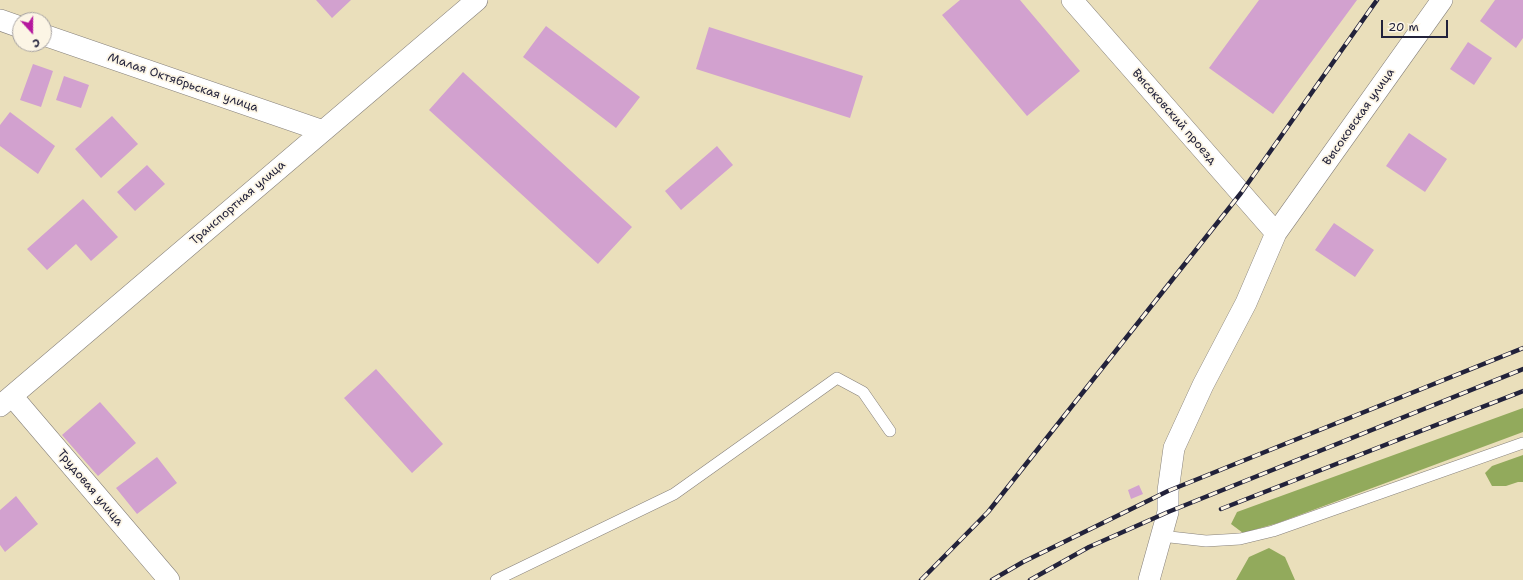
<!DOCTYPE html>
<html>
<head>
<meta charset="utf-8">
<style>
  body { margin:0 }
  #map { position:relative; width:1523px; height:580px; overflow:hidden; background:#eadfbb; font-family:"Shantell Sans",sans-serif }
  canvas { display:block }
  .north { position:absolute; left:12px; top:12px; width:40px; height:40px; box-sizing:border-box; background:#fcf5e5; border:1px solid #a5a1a1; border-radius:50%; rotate:159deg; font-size:11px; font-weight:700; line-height:16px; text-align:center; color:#22223b }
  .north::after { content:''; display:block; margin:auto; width:14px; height:18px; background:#b5179e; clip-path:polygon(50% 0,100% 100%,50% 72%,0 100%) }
  .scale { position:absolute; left:1381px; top:20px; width:67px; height:18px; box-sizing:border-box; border:2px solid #22223b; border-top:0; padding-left:5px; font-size:12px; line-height:14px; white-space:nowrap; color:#22223b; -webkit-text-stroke:3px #fcf5e5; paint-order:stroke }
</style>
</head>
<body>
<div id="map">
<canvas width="1523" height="580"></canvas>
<div class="north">С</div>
<div class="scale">20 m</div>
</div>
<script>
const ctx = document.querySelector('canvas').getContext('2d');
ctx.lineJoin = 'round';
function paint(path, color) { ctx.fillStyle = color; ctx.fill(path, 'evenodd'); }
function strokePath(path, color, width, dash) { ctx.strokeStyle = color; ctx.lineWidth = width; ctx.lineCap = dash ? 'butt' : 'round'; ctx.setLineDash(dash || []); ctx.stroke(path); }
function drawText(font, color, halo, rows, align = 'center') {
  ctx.font = font + ' "Shantell Sans",sans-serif'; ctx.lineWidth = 3.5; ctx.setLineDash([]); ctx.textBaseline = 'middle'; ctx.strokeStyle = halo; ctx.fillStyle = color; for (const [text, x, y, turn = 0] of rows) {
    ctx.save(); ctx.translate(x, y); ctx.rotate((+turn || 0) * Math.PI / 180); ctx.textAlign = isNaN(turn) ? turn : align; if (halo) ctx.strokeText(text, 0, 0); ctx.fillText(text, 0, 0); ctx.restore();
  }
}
paint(new Path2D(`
  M1523,408V432L1278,523L1243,533L1231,524L1237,512Z
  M1523,455V482H1518L1506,486H1492L1485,473L1492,466Z
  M1269,548L1285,557L1295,580H1236L1249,557Z`), '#92aa5c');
paint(new Path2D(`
  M316,0H351L332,18Z
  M960,0H1020L1080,71L1027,116L942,15Z
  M1259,0H1357L1273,114L1209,68Z
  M1495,0H1523V38L1516,48L1480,21Z
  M546,26L640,97L616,128L523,57Z
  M709,27L863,76L850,118L696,69Z
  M1468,42L1492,58L1474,85L1450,69Z
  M33,64L53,71L41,107L20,100Z
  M463,72L632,227L598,264L429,110Z
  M64,76L89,85L81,108L56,100Z
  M10,112L55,146L38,174L0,146V125Z
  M112,116L138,144L101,178L75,149Z
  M1409,133L1447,159L1425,192L1386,166Z
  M717,146L733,165L681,210L665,191Z
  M147,165L165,184L135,211L117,192Z
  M83,199L118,237L91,261L76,244L47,270L27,249Z
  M1334,223L1374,250L1355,277L1315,250Z
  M376,369L443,444L412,473L344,398Z
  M100,402L136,443L98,476L62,435Z
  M157,457L177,483L137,514L116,488Z
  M1139,485L1143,494L1131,499L1128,490Z
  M16,496L38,524L5,552L0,545V510Z`), '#d2a1cf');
const service = new Path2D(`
  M1161,536L1206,541L1240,539L1273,531L1523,443
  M496,580L674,494L837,378L863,392L890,431`);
const minor = new Path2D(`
  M1072,0L1276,233
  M0,20L20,27
  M44,35L323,131
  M12,396L169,580
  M0,406L477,0
  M1149,580L1168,512V491L1174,448L1203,385L1246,303L1276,233L1442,0`);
strokePath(service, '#86807b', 12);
strokePath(minor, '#86807b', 22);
strokePath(service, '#fff', 11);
strokePath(minor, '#fff', 21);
const rail = new Path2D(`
  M1221,509L1523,391
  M921,580L988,512L1241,193L1377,0
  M992,580L1023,562L1168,491L1523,348
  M1030,580L1089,547L1168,512L1523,369`);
strokePath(rail, '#22223b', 4.5);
strokePath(rail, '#fcf5e5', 3, [9]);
drawText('12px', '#22223b', '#fcf5e5', [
  ["Малая Октябрьская улица",183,83,19],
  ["Высоковский проезд",1174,117,49],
  ["Высоковская улица",1359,117,-55],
  ["Транспортная улица",238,203,-41],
  ["Трудовая улица",90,488,50]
]);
</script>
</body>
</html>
